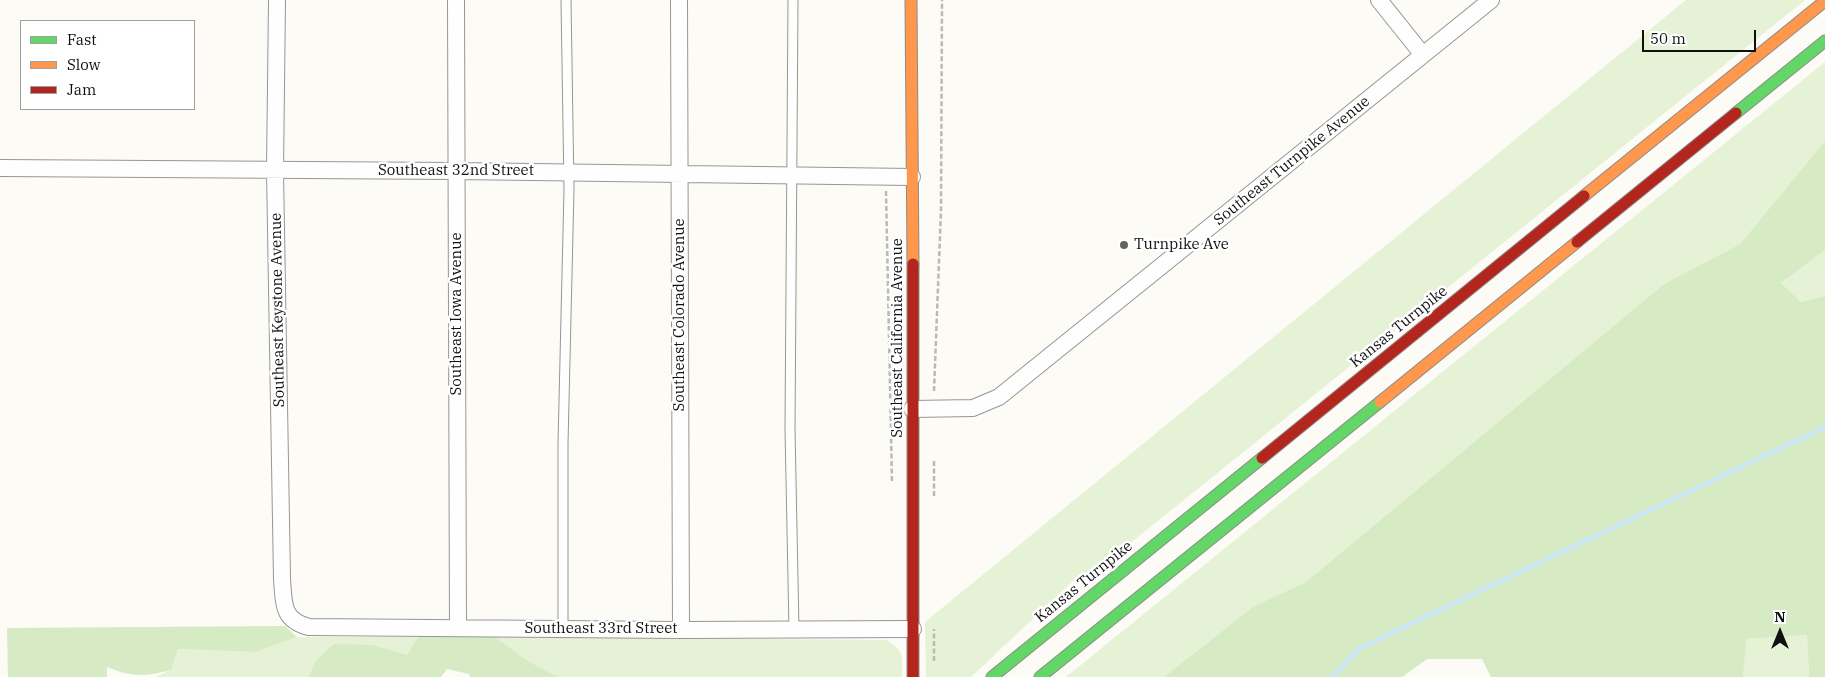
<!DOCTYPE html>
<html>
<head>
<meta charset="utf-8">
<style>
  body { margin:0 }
  #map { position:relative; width:1825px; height:677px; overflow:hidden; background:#fcfbf6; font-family:"IBM Plex Serif",serif }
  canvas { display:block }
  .legend { position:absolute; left:20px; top:20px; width:175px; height:90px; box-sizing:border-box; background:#fff; border:1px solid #9f9f9f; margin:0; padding:6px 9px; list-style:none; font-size:15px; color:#101010 }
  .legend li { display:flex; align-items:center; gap:10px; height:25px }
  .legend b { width:25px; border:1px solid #9f9f9f }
  .north { position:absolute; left:1755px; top:607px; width:50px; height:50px; -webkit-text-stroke:4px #fff; paint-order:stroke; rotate:0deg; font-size:14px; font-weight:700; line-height:20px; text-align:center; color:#101010 }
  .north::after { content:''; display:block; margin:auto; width:18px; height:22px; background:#101010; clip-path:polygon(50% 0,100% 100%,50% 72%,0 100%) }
  .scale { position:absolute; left:1642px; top:30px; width:114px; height:22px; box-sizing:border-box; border:2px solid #101010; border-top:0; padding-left:6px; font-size:15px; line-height:18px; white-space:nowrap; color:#101010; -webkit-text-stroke:4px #fff; paint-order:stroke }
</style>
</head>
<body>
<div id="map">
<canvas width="1825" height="677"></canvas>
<ul class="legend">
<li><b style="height:6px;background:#63d668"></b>Fast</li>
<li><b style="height:6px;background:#ff974d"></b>Slow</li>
<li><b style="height:6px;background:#b3261e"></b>Jam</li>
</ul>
<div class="north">N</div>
<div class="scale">50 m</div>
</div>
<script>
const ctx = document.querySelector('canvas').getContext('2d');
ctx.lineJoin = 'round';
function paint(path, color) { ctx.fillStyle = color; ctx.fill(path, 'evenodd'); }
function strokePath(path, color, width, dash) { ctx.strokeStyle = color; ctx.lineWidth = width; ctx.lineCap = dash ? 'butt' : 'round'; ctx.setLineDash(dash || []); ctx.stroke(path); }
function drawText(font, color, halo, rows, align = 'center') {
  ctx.font = font + ' "IBM Plex Serif",serif'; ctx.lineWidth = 5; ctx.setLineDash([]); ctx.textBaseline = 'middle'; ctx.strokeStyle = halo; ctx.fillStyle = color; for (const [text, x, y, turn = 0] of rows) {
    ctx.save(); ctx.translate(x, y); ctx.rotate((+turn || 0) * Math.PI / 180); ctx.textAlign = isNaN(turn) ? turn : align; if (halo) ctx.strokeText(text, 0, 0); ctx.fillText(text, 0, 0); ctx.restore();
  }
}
paint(new Path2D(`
  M1686,0H1805L1098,569L1073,581L971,677H926L925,622Z
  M1825,62V141L1740,244L1664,284L1306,582L1254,606L1164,677H1066Z
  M1825,250V296L1801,302L1781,283Z
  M1807,635L1809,677H1743L1745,639Z
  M297,637H418L407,656L373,645L316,661L308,677H155L171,670L178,649L256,652Z
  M495,637L886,640C905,650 902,658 902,677H558L528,661Z`), '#e5f2d6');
paint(new Path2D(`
  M1825,141V250L1781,283L1801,302L1825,296V677H1809L1807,635L1746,639L1743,677H1491L1482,659H1427L1402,677H1164L1254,606L1306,582L1664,284L1740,244Z
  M285,626L297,637L256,652L178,649L171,670C144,677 132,677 107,667V677H8L7,628Z
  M418,637H495L528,661L558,677H470L469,674L447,669L441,677H308L316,661L334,644L373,645L407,655Z`), '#d6eac3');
strokePath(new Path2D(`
  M1332,677L1360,648L1825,427`), '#cbe6f7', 4.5);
const lane = new Path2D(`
  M793,0L790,429L794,630
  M563,629V444L569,189L566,0`);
const street = new Path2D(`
  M277,0L275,171L282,579C284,602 281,620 309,627L681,630L913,629
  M456,0L458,628
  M679,0L681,630
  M1379,0L1423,55
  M0,168L456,171L912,177
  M912,409L973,408L999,397L1491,0`);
const fast = new Path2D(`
  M1736,113L1825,41
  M992,677L1262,458
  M1040,677L1380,402`);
const slow = new Path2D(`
  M911,0L913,264
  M1584,196L1825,1
  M1380,402L1577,242`);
const jam = new Path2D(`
  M1577,242L1736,113
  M913,264V677
  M1262,458L1584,196`);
strokePath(lane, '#969694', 11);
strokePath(street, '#969694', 18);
strokePath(fast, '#8d8c8a', 13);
strokePath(slow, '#8d8c8a', 13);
strokePath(jam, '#8d8c8a', 13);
strokePath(new Path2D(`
  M886,191L892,483
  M934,391L941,210L942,0
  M934,496V461
  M934,661V629`), '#b9b9b8', 2.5, [5, 2.5]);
strokePath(lane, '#fffefe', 9);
strokePath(street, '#fffefe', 16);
strokePath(fast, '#63d668', 11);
strokePath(slow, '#ff974d', 11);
strokePath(jam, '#b3261e', 11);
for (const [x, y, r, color] of [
  [1124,245,5,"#636260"]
]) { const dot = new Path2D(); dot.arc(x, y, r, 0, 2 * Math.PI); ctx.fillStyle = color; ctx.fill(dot); strokePath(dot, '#fff', 2); }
drawText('15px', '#101010', '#fff', [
  ["Southeast Turnpike Avenue",1292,161,-39],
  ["Southeast 32nd Street",456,171],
  ["Southeast Keystone Avenue",278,310,-91],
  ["Southeast Iowa Avenue",457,314,-90],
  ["Southeast Colorado Avenue",680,315,-90],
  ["Kansas Turnpike",1399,327,-39],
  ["Southeast California Avenue",898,338,-90],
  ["Kansas Turnpike",1084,582,-39],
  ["Southeast 33rd Street",601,629]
]);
drawText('15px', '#101010', '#fff', [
  ["Turnpike Ave",1134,245]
], 'left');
</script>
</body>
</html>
